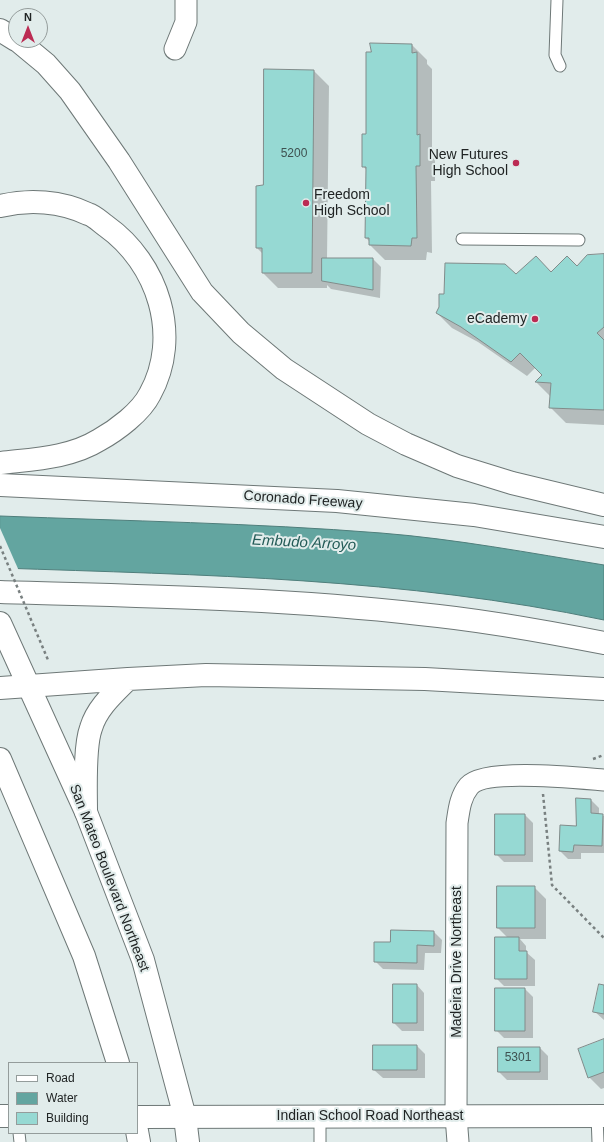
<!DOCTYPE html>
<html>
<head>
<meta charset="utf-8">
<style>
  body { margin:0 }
  #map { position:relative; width:604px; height:1142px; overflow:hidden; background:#e1eceb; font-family:Arial,sans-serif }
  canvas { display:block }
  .legend { position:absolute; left:8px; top:1062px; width:130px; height:72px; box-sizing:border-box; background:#e1eceb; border:1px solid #949c9b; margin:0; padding:5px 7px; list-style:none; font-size:12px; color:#202424 }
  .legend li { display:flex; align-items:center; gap:8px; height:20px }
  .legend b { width:20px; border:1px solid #949c9b }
  .north { position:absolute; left:8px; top:8px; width:40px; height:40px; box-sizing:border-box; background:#e1eceb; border:1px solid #949c9b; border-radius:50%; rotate:0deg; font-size:11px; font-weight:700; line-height:16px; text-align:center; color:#202424 }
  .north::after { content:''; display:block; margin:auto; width:14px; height:18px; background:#bb2b53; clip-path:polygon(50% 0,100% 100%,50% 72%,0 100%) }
</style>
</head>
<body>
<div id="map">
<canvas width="604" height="1142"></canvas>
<ul class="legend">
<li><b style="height:5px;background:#fff"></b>Road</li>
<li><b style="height:11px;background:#63a5a0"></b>Water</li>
<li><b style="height:11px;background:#96d9d3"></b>Building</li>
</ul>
<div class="north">N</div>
</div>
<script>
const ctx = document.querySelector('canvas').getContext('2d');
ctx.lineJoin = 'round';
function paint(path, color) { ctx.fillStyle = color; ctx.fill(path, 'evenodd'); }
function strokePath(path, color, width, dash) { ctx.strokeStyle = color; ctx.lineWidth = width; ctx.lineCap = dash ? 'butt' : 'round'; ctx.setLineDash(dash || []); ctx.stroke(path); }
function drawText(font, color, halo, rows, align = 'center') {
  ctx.font = font + ' Arial,sans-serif'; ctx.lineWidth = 4; ctx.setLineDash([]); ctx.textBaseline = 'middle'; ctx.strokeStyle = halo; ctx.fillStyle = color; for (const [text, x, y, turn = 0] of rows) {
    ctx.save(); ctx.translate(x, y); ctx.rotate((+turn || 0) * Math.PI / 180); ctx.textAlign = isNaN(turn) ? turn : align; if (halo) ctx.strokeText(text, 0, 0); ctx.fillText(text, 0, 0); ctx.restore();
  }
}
const water = new Path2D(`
  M0,516C127,521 254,523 381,533C456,539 530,553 604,565V620C405,578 202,575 0,568Z`);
paint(water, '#63a5a0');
strokePath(water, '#4f7e7b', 1);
paint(new Path2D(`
  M0,528L19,571L0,570Z`), '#e1eceb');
paint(new Path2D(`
  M411,44L427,60V64L432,69V147L435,151V181H431L432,253L427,252L426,260H385L370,245V242L366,238L367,171L363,166L367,135Z
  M314,71L329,86L327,259H373L381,267L380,298L331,289L327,285V288H278L263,273V254L257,248L264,186Z
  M604,255V425L566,423L550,407L551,397L536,382L543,375L536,367L527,376L478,342L452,328L437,313L445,295L516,275L552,273L577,267Z
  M591,800L599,808V814L604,816V853H581V859H568L560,851L561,826L577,827Z
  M525,815L533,823V862H504L496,854Z
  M534,887L546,899V939H520L526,946V952L535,960V986H504L496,978L508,938L498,928Z
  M434,932L442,940L441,953H425L424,970L383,969L375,961L391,944Z
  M416,984L424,993V1031H402L394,1023Z
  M604,986V1020L594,1011Z
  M525,989L533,997V1038H504L496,1030Z
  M604,1041V1088L601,1089L589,1077Z
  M417,1046L425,1054V1078H383L374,1070Z
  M540,1048L548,1056V1080H507L499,1072Z`), '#0003');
const building = new Path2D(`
  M370,43L412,44V53L417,52V135L420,134V166H416L417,238H412L411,246L369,245V238H365L366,167H362V134H366V52H371Z
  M264,69L314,70L312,273H262V248H256V186L263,185Z
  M604,254V327L597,333L604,340V410L549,408L551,383L535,382L542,375L520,353L511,362L461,327L436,313L439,307V294H444L445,263L505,264L516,274L536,256L551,272L567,256L577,266L587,255Z
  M322,258H373V290L322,281Z
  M576,798L591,799V813L603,814L602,846L574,845L573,852L559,851L560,825L576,826Z
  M495,814H525V855H495Z
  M497,886H535V928H497Z
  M391,930L434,931V946L417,945V963L374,962V942H390Z
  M495,937H519V951H527V979H495Z
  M393,984H417V1023H393Z
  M599,984L604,985V1014L593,1012Z
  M495,988H525V1031H495Z
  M604,1039V1072L588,1078L578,1049Z
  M373,1045H417V1070H373Z
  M498,1047H540V1072H498Z`);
paint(building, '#96d9d3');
strokePath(building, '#818b8a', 1);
const service = new Path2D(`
  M557,0L555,55L560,66
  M462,239L579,240
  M320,1116V1142
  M597,1116L598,1142
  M19,1133L20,1142`);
const minor = new Path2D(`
  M175,49L186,22V0
  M458,1142L456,1116L457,823C459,810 460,797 469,786C484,768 579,778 604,780`);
const tertiary = new Path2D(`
  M0,1116H9
  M137,1117L604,1116`);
const secondary = new Path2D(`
  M0,623L86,812L143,960L185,1117L188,1142
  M0,759L84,956L118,1063
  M137,1131L139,1142`);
const motorway = new Path2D(`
  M0,30L16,40
  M17,40L46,64L70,91L119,161L202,292L241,333L284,369L368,424L406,444L457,466L512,483L604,505
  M0,206C29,199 61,201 88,214C95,216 100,222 106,226C158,263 182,336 150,394C141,412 117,430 99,440C70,458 33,459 0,463
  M0,485L337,501L474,515L604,537
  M0,592C140,596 281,598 420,614C482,620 543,631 604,643
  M0,688L128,679
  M86,812C86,790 84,747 91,728C97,708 113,694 128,679L206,675L425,679L604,689`);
strokePath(service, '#6e7877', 13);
strokePath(minor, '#6e7877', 23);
strokePath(tertiary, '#6e7877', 24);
strokePath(secondary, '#6e7877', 24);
strokePath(motorway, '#6e7877', 24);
strokePath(new Path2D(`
  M593,759L604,755
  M543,794L552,885L604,938`), '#798080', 2.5, [3, 3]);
strokePath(service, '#fff', 11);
strokePath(minor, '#fff', 21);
strokePath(tertiary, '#fff', 22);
strokePath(secondary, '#fff', 22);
strokePath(motorway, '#fff', 22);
strokePath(new Path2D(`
  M0,546L48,660`), '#798080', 2.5, [3, 3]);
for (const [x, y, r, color] of [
  [516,163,4,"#bb2b53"],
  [306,203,4,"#bb2b53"],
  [535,319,4,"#bb2b53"]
]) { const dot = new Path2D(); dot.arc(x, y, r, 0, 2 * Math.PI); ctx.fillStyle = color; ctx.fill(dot); strokePath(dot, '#e1eceb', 1.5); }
drawText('12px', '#3e5150', null, [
  ["5200",294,154],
  ["5301",518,1058]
]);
drawText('14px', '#202424', '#e1eceb', [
  ["New Futures",508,155],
  ["High School",508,171],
  ["Freedom",314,195,"left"],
  ["High School",314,211,"left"],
  ["eCademy",527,319]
], 'right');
drawText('14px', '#202424', '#e1eceb', [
  ["Coronado Freeway",303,500,4],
  ["San Mateo Boulevard Northeast",109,878,69],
  ["Madeira Drive Northeast",457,962,-90],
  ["Indian School Road Northeast",370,1116]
]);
drawText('italic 15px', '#235b57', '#e1eceb', [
  ["Embudo Arroyo",304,543,3]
]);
</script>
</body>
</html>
